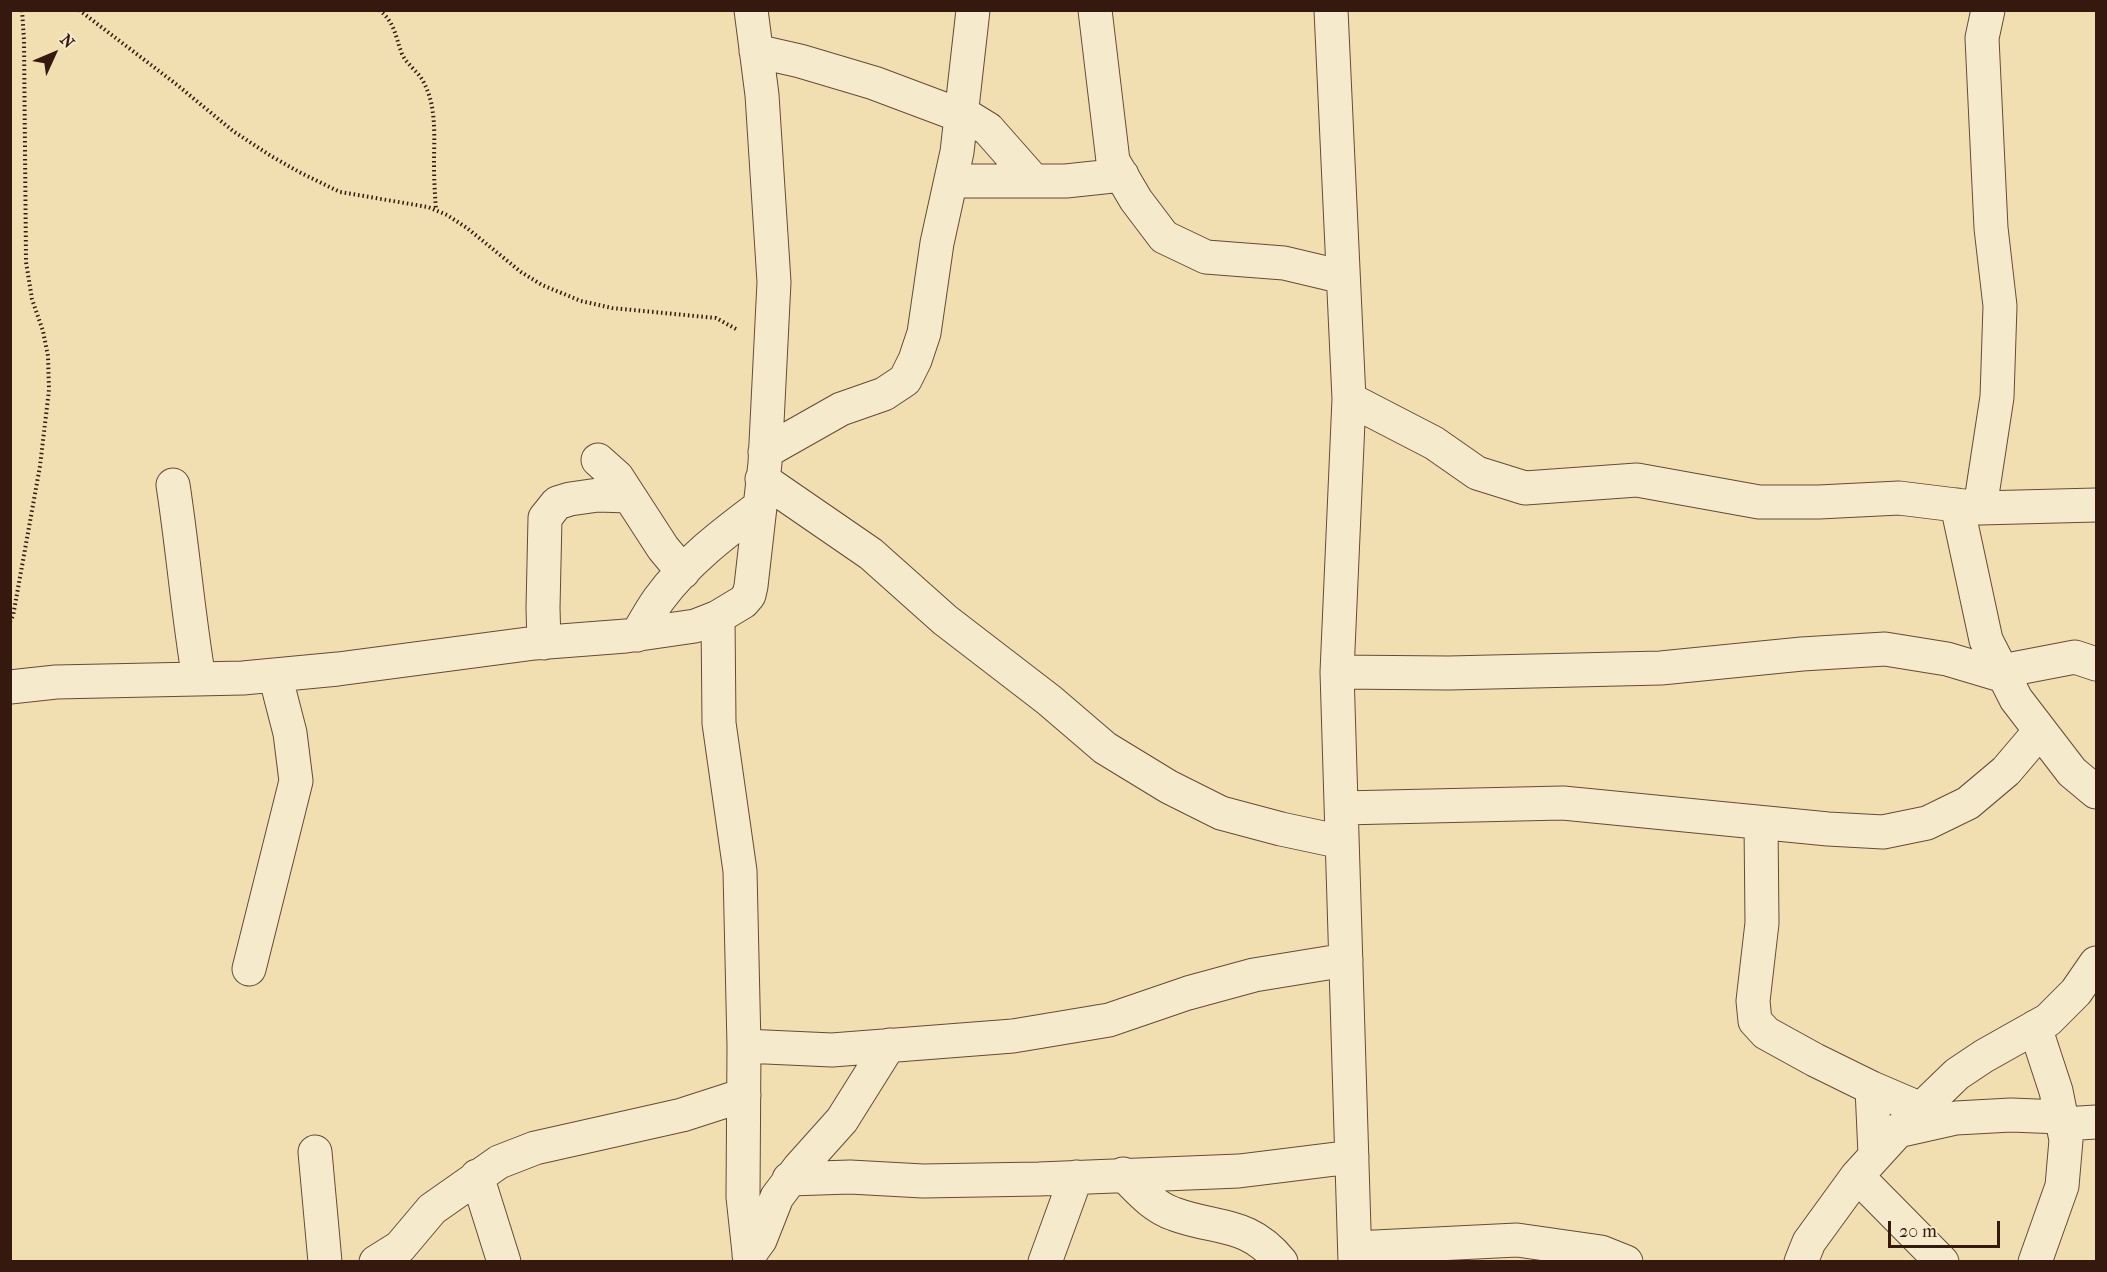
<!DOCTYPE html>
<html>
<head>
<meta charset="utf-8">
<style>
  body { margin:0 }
  #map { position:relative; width:2107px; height:1272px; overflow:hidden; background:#f1dfb2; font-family:"IM FELL French Canon",serif }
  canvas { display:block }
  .frame { position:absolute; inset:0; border:12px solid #36190e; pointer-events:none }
  .north { position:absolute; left:24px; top:24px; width:60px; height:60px; -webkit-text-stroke:4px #f6eacd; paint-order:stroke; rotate:46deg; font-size:16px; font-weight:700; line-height:24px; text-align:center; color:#36190e }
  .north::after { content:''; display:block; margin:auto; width:21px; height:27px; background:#36190e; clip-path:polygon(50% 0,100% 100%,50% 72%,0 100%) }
  .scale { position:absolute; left:1888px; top:1221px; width:112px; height:27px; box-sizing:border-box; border:3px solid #36190e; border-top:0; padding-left:8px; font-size:18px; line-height:21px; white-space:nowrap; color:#36190e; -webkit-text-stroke:4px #f6eacd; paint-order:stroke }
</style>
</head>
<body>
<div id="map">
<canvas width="2107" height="1272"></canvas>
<div class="frame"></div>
<div class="north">N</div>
<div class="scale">20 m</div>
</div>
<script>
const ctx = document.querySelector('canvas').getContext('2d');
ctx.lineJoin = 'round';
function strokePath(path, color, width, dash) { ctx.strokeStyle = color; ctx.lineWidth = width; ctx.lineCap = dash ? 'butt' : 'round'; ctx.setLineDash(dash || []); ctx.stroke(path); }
const minor = new Path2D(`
  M1095,10L1113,161L1136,200L1164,237L1206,257L1284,263L1343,277
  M1331,10L1349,399L1337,672L1355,1262
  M756,51L800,61L874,83L962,116
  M962,113L988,129L1033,180
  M951,181H1066L1122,175
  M1349,399L1434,443L1477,473L1525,488L1637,480L1759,502H1819L1899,498L1980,508L2096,505
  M765,452L841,409L884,394L905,380L915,360L924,333L937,243L957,152L973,10
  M598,460L617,477L663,548L683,572
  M762,479L871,554L945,620L1049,700L1105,748L1169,787L1221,813L1281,829L1342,842
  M173,485C183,550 188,614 199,679
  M1957,505L1986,640L2016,699L2072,772L2096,792
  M1980,508L1997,397L2000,306L1991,228L1982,38L1988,10
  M718,617L719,723L740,871L744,1046L743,1197L750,1262
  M637,635C644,623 651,610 659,599C686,562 723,534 759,507
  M544,643L543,608L545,518L557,503L570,499L598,495L629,496
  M2002,671L2075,657L2096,664
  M1337,672L1449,673L1661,668L1802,654L1885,649L1947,659L2004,676
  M10,687L56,682L243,678L338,669L535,643L626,636L695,626L718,617L743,602L749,595L751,586L765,463L774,282L762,95L751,10
  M1342,808L1563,803L1828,829L1883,832L1927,823L1968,803L2006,771L2040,731
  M1761,823L1762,923L1753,1001L1755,1021L1766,1033L1815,1060L1872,1088L1921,1109
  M249,969L296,781L290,733L275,675
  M2035,1027L2056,1091L2066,1140L2062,1186L2035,1262
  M744,1046L832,1050L1013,1036L1109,1020L1188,993L1254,975L1346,960
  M1872,1088L1875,1155
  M2063,1124L2096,1122
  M1898,1131L1956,1118L2011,1115L2061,1117
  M315,1152L325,1262
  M1123,1174C1138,1189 1153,1207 1174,1214C1217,1230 1248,1221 1281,1262
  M477,1176L504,1262
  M1857,1176L1942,1262
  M789,1179L850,1177L923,1181L1039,1179L1239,1171L1352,1157
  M1355,1248L1517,1240L1601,1252L1626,1262
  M749,1255L760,1240L777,1197L799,1168L842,1120L889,1045
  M376,1262L400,1247L432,1209L499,1162L535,1148L682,1115L744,1095
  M1045,1262L1076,1177
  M1801,1262L1809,1242L1857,1176L1898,1131L1957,1074L1984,1056L2048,1020L2076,992L2096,963`);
strokePath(minor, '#654a37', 35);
strokePath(new Path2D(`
  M79,10L176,84L233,131L271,156L301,173L340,192L428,207L447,215L467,228L521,272L542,285L581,301L612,308L716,318L736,329
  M379,10C395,22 395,36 402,54C407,65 419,72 424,83C437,107 434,139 434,164C434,180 435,195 436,210
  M10,622L13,616L40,466L49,390L48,356L43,331L32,299L26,262L24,40L22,10`), '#36190e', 4, [1.5, 3]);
strokePath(minor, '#f6eacd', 33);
</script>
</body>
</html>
